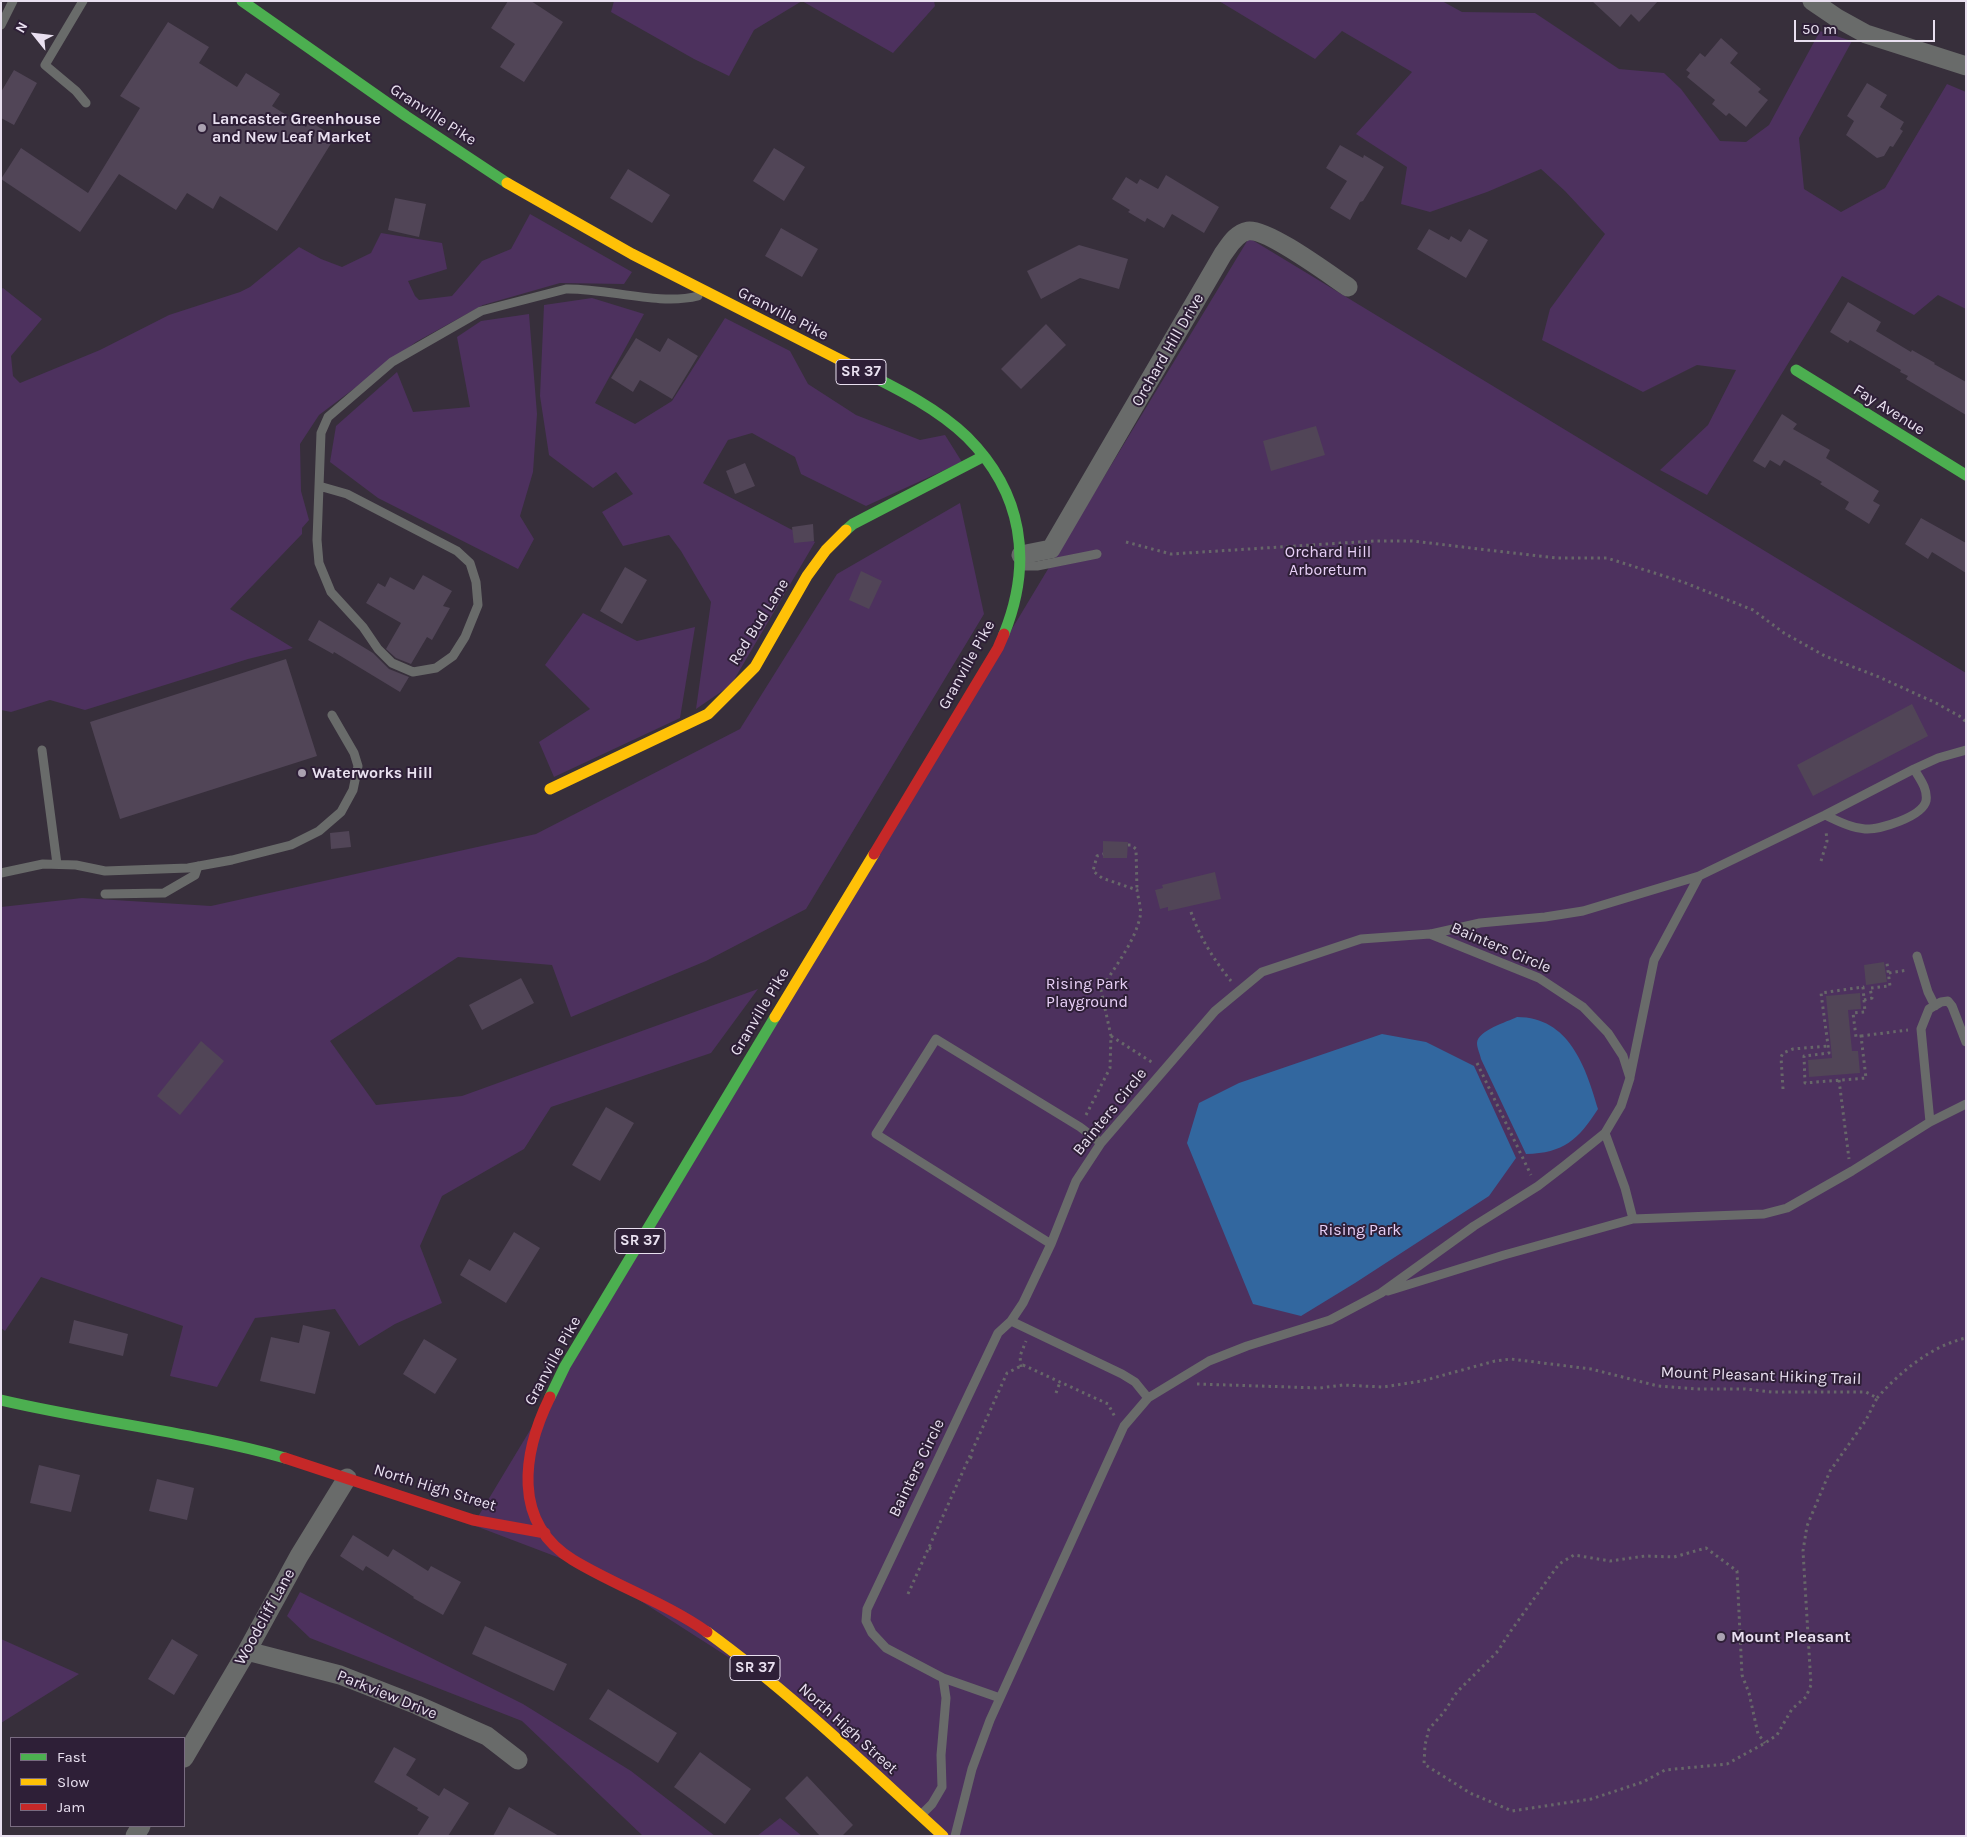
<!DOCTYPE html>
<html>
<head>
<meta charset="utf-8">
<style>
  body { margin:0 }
  #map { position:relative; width:1967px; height:1837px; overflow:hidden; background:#372f3b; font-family:Karla,sans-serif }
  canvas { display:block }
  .frame { position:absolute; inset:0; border:2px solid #e9e0f0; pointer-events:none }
  .legend { position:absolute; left:10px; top:1737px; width:175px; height:90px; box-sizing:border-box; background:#2e1f37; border:1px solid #796c81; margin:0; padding:6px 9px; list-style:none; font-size:15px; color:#e9e0f0 }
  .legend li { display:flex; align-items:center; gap:10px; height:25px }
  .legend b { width:25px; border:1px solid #796c81 }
  .north { position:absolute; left:10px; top:10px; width:50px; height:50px; -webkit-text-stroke:4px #2e1f37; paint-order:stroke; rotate:299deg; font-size:14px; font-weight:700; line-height:20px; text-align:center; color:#e9e0f0 }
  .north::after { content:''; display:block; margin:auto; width:18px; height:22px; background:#e9e0f0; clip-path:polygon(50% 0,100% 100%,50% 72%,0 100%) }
  .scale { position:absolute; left:1794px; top:20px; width:141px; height:22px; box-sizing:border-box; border:2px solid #e9e0f0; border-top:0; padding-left:6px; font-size:15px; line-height:18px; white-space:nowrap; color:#e9e0f0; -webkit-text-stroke:4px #2e1f37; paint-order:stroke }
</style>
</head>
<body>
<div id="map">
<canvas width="1967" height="1837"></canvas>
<div class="frame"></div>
<ul class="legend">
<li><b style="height:6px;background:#4caf50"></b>Fast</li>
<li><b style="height:6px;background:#ffc107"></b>Slow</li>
<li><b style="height:6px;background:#c62828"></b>Jam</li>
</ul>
<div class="north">N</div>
<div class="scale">50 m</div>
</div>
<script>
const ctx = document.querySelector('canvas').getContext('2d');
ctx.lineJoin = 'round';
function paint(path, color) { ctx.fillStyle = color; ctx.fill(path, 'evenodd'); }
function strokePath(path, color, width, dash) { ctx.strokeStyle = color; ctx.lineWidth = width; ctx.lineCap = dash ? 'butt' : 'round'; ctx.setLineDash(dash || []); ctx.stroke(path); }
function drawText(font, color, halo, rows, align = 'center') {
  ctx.font = font + ' Karla,sans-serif'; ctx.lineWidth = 4; ctx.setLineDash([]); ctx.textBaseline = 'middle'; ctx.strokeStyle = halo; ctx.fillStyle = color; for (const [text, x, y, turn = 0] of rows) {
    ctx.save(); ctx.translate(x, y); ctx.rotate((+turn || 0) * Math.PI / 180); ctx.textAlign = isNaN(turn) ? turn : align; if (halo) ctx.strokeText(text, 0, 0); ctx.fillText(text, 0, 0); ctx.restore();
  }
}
paint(new Path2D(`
  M614,1H934L935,6L893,53L802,1L754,30L729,76L694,59L611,12Z
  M1219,1H1442L1462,12L1535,13L1619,69L1664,73L1681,89L1720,141L1746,142L1769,125L1820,31L1852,41L1799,138L1804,189L1841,212L1885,188L1947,84L1966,92V309L1938,295L1914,315L1842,276L1707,495L1660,470L1708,425L1736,370L1697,365L1643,392L1542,340L1550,309L1605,234L1565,191L1541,169L1487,192L1430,212L1401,204L1407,167L1356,134L1412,72L1342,31L1315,59Z
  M530,214L632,272L624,284L560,283L483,305L416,342L319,415L300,444L301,491L309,520L302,528V534L230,609L293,648L248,659L85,710L50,700L11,712L1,710V289L3,288L42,319L11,356L13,376L20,383L100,350L169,315L240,292L250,287L299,247L321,259L342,267L371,253L381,233L442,243L447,269L408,281L415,296L419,300L452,296L482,261L511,249Z
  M1249,238L1966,673V1836H943L789,1696L594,1571L473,1525L1045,574Z
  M592,298L644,314L595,403L635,424L672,401L725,318L790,351L808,384L856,415L920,440L945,435L962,462L866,506L801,474L795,457L752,433L728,440L703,483L815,542L731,685L696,709L711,602L681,551L669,535L623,546L602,512L633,494L616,472L593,488L549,455L540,396L544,305Z
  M529,314L537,414L533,472L520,516L534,539L518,569L378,498L330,462L336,426L397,372L413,412L470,407L457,337L481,321Z
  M960,503L984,614L806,909L706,961L571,1017L552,965L458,957L330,1041L376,1105L462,1096L758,989L711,1053L551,1107L524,1149L442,1196L420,1246L442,1303L395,1324L359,1346L335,1309L255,1318L217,1387L170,1376L183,1326L41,1277L5,1331L1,1328V907L82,898L211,906L536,834L740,729L837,574Z
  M583,613L637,641L695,627L680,718L554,777L539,742L590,709L545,665Z
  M300,1592L523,1704L631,1771L715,1836H643L522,1721L310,1638L287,1616Z
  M1,1639L79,1674L1,1723Z
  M780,1818L802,1836H757Z`), '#4d315e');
paint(new Path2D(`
  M1517,1017C1569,1017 1586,1067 1598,1109C1578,1140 1564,1153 1526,1154L1481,1059C1480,1054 1477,1048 1477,1043C1478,1030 1507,1022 1517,1017Z
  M1382,1034L1426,1042L1474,1066L1516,1158L1489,1196L1355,1283L1301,1316L1253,1304L1187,1143L1199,1103L1239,1083Z`), '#32679f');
paint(new Path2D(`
  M508,1H531L563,22L524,82L500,67L515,44L491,28Z
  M1592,1H1658L1639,22L1631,14L1620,27Z
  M168,22L209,47L199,63L237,87L246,73L280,94L272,106L306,127L309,121L335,137L277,231L220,196L213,209L187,193L176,210L119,174L80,232L1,179L21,148L88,193L140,108L120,96Z
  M1721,38L1738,53L1730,63L1761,89L1758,92L1768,100L1746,127L1729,113L1726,116L1712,104L1715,100L1687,77L1690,73L1686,70L1700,53L1705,57Z
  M14,70L37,83L14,125L1,118V92Z
  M1867,83L1887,95L1880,107L1904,122L1900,129L1903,131L1893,147L1890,146L1884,156L1877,158L1846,135L1854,121L1847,116Z
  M1340,145L1363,158L1364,155L1384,167L1363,201L1360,202L1350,220L1330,208L1347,181L1326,168Z
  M774,148L805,167L784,201L753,181Z
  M628,169L670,195L652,223L610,198Z
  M1166,175L1219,207L1204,233L1172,214L1164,228L1147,218L1145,222L1128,212L1130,210L1112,199L1126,177L1137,184L1140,179L1158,189Z
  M395,198L426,204L419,237L388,230Z
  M781,228L818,249L802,277L765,256Z
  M1429,229L1449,240L1451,236L1461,242L1469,229L1488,240L1466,278L1417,249Z
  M1079,245L1128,259L1119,289L1080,278L1041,299L1027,271Z
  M1848,302L1881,322L1876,331L1911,352L1912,350L1935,363L1934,364L1966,382V415L1906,379L1908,376L1900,372L1901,370L1850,340L1848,343L1830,332Z
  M1046,324L1066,345L1021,389L1001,369Z
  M636,338L660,352L668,338L698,356L672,399L640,380L633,392L611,378Z
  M1782,414L1797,424L1793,429L1830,450L1826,458L1879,491L1873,501L1880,505L1869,524L1845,509L1849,502L1820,484L1822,482L1784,460L1780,466L1770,460L1765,468L1753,461Z
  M1316,426L1325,455L1271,471L1263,441Z
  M745,463L755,486L735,494L726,471Z
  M1921,518L1966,543V573L1932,552L1928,559L1905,544Z
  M813,524L814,541L794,543L792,527Z
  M625,567L647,580L622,624L600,611Z
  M861,571L882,581L869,609L849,600Z
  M423,575L452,591L443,606L450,608L432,640L427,637L411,664L396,658L386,649L401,623L366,603L378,583L385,587L390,577L414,590Z
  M319,620L373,653L389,669L409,677L400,692L334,652L333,654L308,640Z
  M286,659L317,756L120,819L90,722Z
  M1912,704L1928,736L1813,796L1797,765Z
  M349,831L351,847L331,849L330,833Z
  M1103,841L1128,842L1127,858H1103Z
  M1215,872L1221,899L1168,911V907L1160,909L1155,890L1163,888L1162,885Z
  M1884,962L1887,982L1866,985L1864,965Z
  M521,978L534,1003L482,1030L469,1005Z
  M1860,993L1861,1009L1848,1010L1852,1051H1858L1860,1073L1809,1077L1808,1060L1832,1058L1826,996Z
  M201,1041L224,1061L180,1115L157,1096Z
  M606,1107L634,1123L600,1181L572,1165Z
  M514,1232L540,1248L506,1303L460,1275L469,1259L490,1271Z
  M74,1320L128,1334L123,1356L69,1343Z
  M303,1325L330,1332L315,1394L260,1381L271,1337L299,1343Z
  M424,1339L457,1359L435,1394L403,1374Z
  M39,1465L80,1475L71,1512L30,1503Z
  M157,1479L194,1488L187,1520L149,1511Z
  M353,1535L388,1557L393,1549L428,1571L431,1566L461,1582L443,1615L413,1598L414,1597L366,1566L363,1571L340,1556Z
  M485,1626L567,1664L554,1691L472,1654Z
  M172,1639L198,1655L174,1695L148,1679Z
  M608,1689L677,1733L658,1763L589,1719Z
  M394,1747L416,1759L406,1775L439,1796L444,1788L469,1803L448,1836H417L429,1817L417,1810L418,1808L374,1782Z
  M700,1752L751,1789L725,1824L674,1787Z
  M807,1776L853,1825L842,1836H820L785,1798Z
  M509,1807L559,1836H493Z`), '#514557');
strokePath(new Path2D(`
  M1126,542L1171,554L1374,541H1412L1556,558H1607L1683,582L1753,610L1784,633L1825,656L1879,677L1936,703L1961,717L1966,722
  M1128,845H1131L1136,849L1137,890
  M1821,861L1827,841L1826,831
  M1191,912C1200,938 1214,960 1231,981
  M1889,973L1908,970
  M1863,987L1865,1012L1853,1013L1856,1037L1861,1036L1866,1078L1805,1083L1804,1056L1829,1053L1821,993Z
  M1864,1000L1872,998L1870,988L1890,986L1887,963
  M1111,1036L1153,1063
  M1861,1036L1908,1030
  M1477,1063L1531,1175
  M1839,1080L1849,1159
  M1783,1089L1781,1057L1783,1053L1793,1049L1828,1046
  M1086,1115L1110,1068L1111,1036L1101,990C1114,967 1134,944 1140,917C1142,910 1138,898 1137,890L1102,878L1093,871L1097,856L1103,854
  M1021,1367L1020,1356L1026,1341
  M1197,1384L1320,1388L1343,1385L1383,1387L1422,1381L1495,1361L1511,1359L1591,1369L1658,1386L1697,1389H1745L1772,1392H1866L1877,1398L1866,1420L1830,1471L1807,1526L1803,1551L1811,1685L1806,1697L1792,1709L1777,1735L1765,1743L1727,1764L1665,1770L1643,1782L1591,1799L1512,1811L1470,1793L1424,1764L1425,1745L1429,1729L1444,1712L1457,1692L1498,1651L1510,1632L1559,1564L1574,1555L1610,1561L1645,1556L1674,1557L1706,1548L1737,1571L1742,1675L1749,1693L1758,1734L1765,1743
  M1056,1393L1060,1382
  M1877,1398C1900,1372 1931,1346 1966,1338
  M970,1457L974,1459
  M929,1548L934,1550
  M908,1594L1007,1373L1023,1365L1108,1404L1115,1417`), '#676769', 3, [2.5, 4]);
strokePath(new Path2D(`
  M83,1L45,65L76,91L86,103
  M1,25L13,1
  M319,486L347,494L457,551L470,563L476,582L478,605L465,637L453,656L436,668L413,672L392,663L378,649L363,627L331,592L319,563L317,540L321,433L328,417L392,362L481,311L566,289C607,288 659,306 698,296
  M1024,566H1037L1097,554
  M42,750L57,864
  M1825,815C1838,821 1851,828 1865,829C1879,830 1922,817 1926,801C1928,789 1920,779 1914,769
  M1,873L43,864L76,865L105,871L188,868L232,860L291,845L319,831L341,812L353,790L358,766L354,753L332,715
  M105,894L164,893L195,875L198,866
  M1431,934L1480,923L1545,917L1583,911L1699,876L1825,815L1914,769L1938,758L1966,750
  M1917,956L1928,992L1935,1006
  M1630,1077L1654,960L1699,876
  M1930,1122L1921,1029L1929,1009L1941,1002L1948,1001L1952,1006L1966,1042
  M1605,1133L1625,1188L1633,1219
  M1051,1244L876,1134L936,1039L1080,1127L1101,1143
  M1388,1291L1504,1255L1633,1219L1764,1214L1787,1208L1852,1171L1930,1122L1966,1104
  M1011,1321L1122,1374L1135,1382L1148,1398
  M923,1813L932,1804L942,1787L941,1755L946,1698L943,1678
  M955,1836L972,1769L990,1720L1124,1426L1148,1398L1209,1361L1247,1346L1330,1320L1381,1293L1474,1226L1538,1186L1564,1166L1605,1133L1621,1106L1630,1078L1623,1056L1608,1033L1583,1007L1539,978L1430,934L1361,939L1262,972L1215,1011L1101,1143L1076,1181L1051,1244L1023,1303L1011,1321L998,1333L867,1609L866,1621L872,1633L886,1648L943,1678L1000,1698`), '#696b6a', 9);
strokePath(new Path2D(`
  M1812,1L1837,18L1866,34L1966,66
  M1021,555L1051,549L1223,254C1229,246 1236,233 1248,231C1267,228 1330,275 1348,287
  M247,1651L340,1675L417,1705L487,1736L518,1760
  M184,1758L247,1651L299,1556L347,1478
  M135,1836L141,1826`), '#696b6a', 19);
strokePath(new Path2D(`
  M242,1L406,116L507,183
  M1796,370L1966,475
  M864,372C900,390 938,409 967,437C1023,493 1033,562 1004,634
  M846,530L853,524L984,456
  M550,1397L565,1366L775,1017
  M1,1400C95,1422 192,1432 285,1458`), '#4caf50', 11);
strokePath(new Path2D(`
  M507,183L632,254L864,372
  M550,789L708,714L755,667L807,576L826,550L846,530
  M775,1017L874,854
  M707,1632C791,1693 866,1766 943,1836`), '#ffc107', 11);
strokePath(new Path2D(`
  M874,854L998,648L1004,634
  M550,1397C523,1452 511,1522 573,1560C616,1586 666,1603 707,1632
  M285,1458L473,1520L545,1533`), '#c62828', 11);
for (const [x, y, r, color] of [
  [202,128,5,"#aba2b1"],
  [302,773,5,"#aba2b1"],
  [1721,1637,5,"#aba2b1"]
]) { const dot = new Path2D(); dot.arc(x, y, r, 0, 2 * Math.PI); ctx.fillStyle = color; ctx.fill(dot); strokePath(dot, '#2e1f37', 2); }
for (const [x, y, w] of [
  [861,372,50],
  [640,1241,50],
  [755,1668,50]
]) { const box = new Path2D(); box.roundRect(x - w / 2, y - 12.5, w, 25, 4); ctx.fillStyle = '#2e1f37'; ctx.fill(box); strokePath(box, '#e9e0f0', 1); }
drawText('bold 15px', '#e9e0f0', null, [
  ["SR 37",861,372],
  ["SR 37",640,1241],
  ["SR 37",755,1668]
]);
drawText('16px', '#e9e0f0', '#2e1f37', [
  ["Granville Pike",433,115,33],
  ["Granville Pike",783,314,27],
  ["Orchard Hill Drive",1168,350,-60],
  ["Fay Avenue",1889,410,32],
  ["Red Bud Lane",759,622,-58],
  ["Granville Pike",967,665,-61],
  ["Bainters Circle",1501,948,23],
  ["Granville Pike",760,1012,-59],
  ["Bainters Circle",1110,1112,-51],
  ["Granville Pike",553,1361,-61],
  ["Mount Pleasant Hiking Trail",1761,1376,2],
  ["Bainters Circle",917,1468,-64],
  ["North High Street",435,1488,17],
  ["Woodcliff Lane",265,1617,-61],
  ["Parkview Drive",387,1695,22],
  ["North High Street",848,1729,42]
]);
drawText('bold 16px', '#e9e0f0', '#2e1f37', [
  ["Lancaster Greenhouse",212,119],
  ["and New Leaf Market",212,137],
  ["Waterworks Hill",312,773],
  ["Mount Pleasant",1731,1637]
], 'left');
drawText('16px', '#e8d0f7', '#2e1f37', [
  ["Orchard Hill",1328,552],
  ["Arboretum",1328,570],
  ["Rising Park",1087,984],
  ["Playground",1087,1002],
  ["Rising Park",1360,1230]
]);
</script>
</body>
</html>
